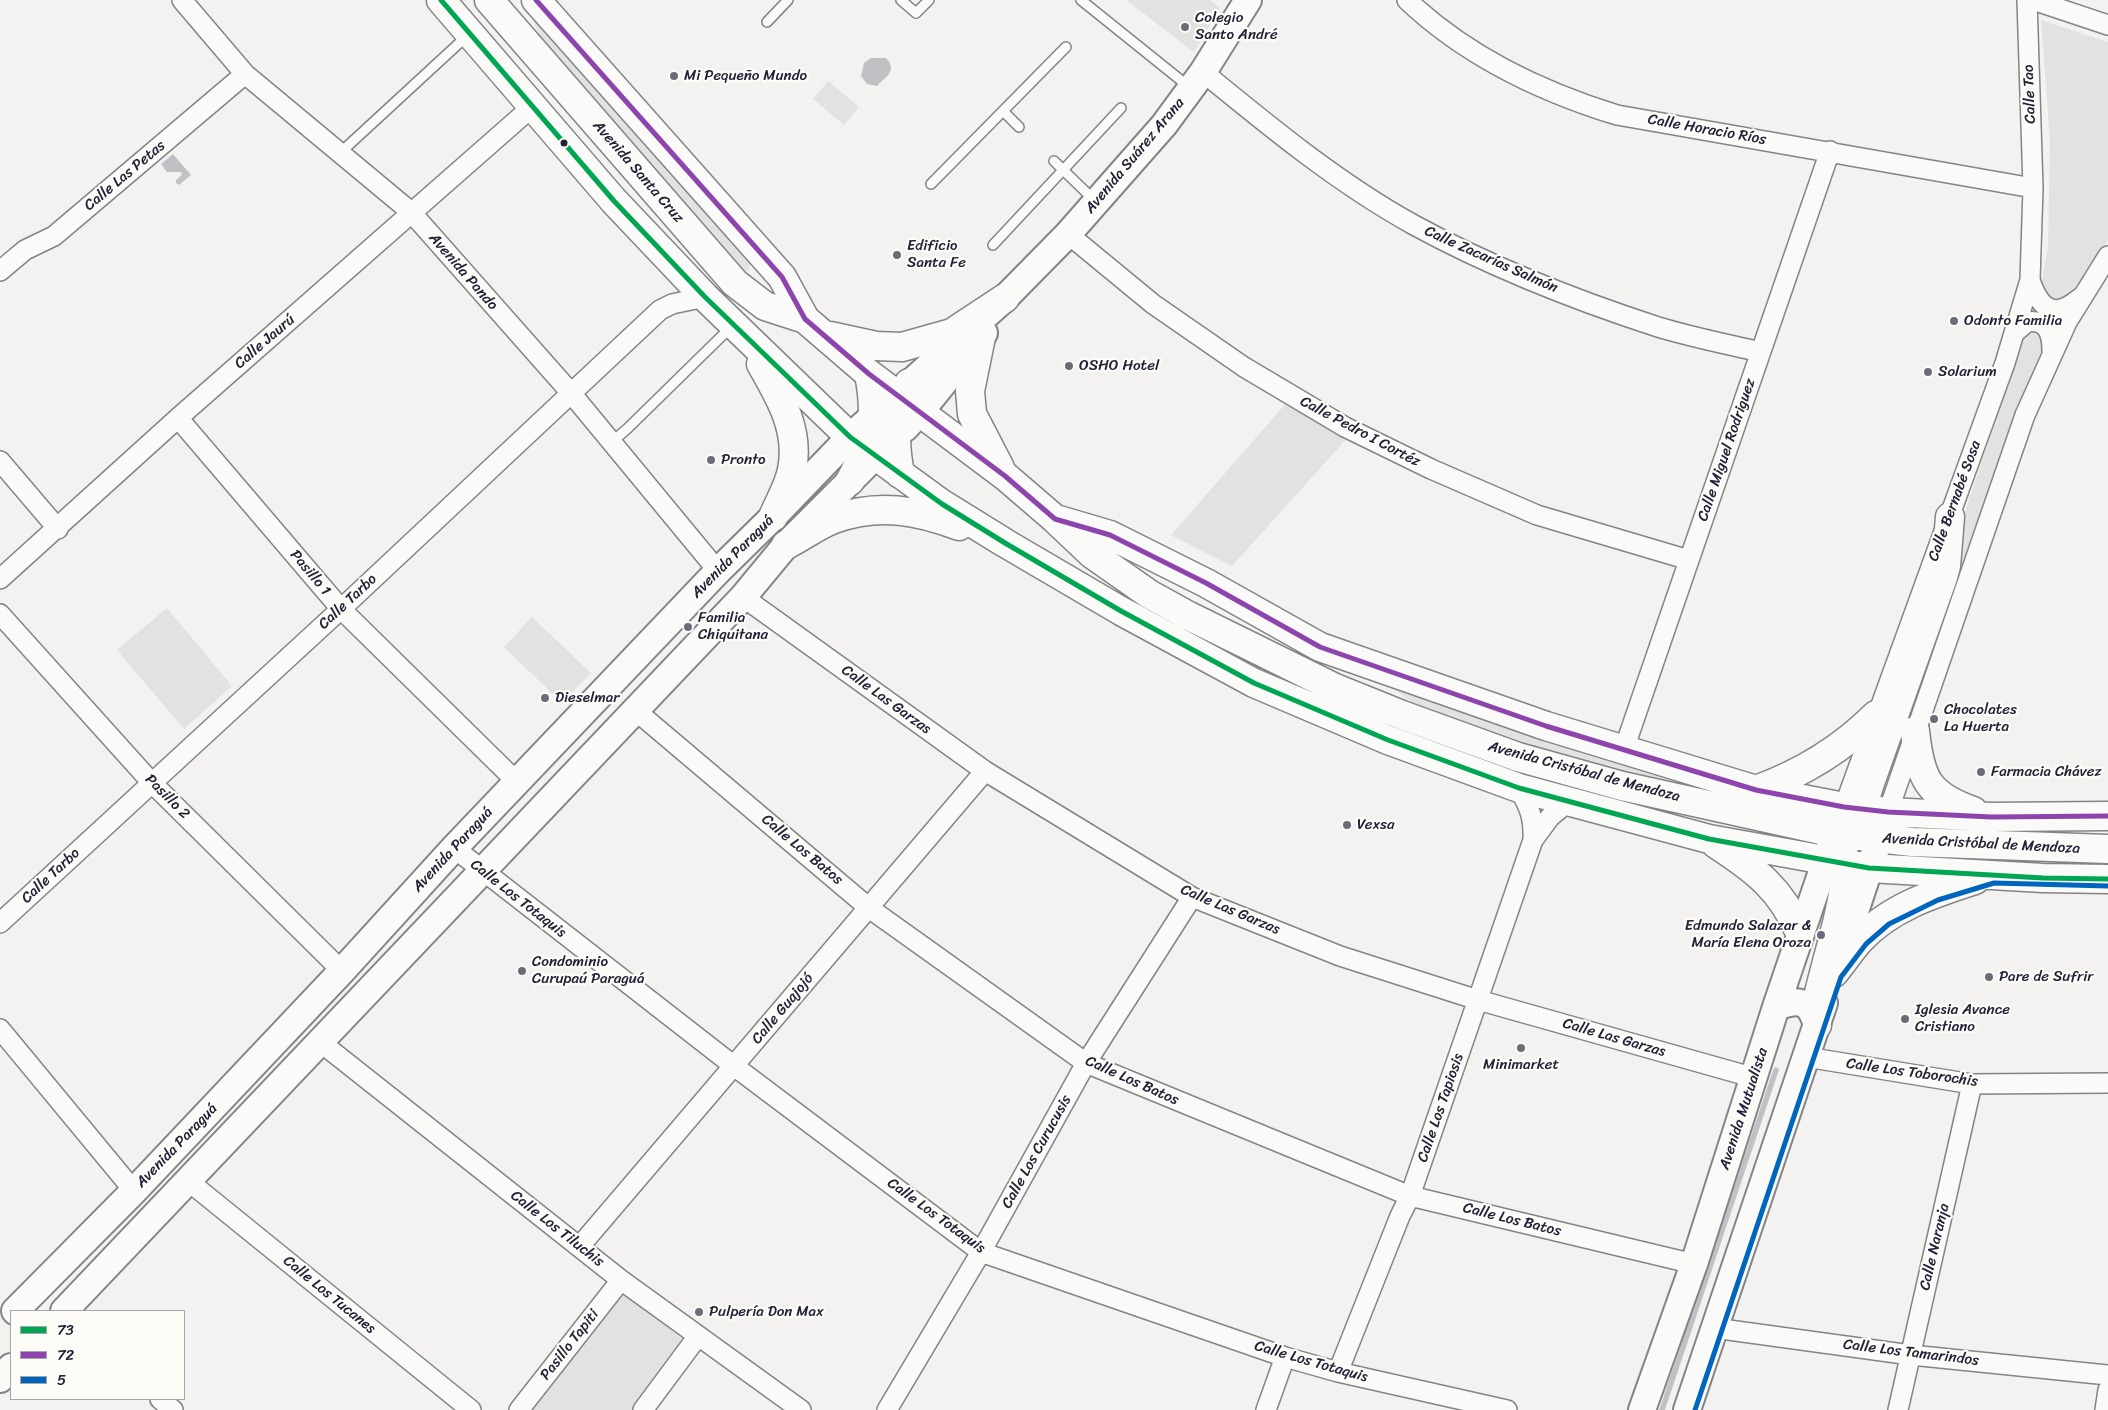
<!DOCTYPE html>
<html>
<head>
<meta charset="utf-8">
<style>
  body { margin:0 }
  #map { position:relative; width:2108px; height:1410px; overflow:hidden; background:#f3f2f0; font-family:Sriracha,sans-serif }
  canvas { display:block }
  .legend { position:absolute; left:10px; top:1310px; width:175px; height:90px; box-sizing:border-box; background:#fdfcf7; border:1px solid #a5a5ac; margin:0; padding:6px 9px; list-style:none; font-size:15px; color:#22223b }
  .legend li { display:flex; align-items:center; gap:10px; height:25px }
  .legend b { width:25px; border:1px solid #a5a5ac }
</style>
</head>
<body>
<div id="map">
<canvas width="2108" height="1410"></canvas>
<ul class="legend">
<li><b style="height:6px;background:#00a651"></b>73</li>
<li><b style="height:6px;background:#8e44ad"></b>72</li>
<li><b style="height:6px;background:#0065bd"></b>5</li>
</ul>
</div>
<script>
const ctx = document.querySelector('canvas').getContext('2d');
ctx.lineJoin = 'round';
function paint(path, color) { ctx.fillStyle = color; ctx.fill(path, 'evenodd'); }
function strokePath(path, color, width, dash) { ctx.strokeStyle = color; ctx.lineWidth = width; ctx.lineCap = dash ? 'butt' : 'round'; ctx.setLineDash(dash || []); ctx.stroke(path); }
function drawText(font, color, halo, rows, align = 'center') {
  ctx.font = font + ' Sriracha,sans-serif'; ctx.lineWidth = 4.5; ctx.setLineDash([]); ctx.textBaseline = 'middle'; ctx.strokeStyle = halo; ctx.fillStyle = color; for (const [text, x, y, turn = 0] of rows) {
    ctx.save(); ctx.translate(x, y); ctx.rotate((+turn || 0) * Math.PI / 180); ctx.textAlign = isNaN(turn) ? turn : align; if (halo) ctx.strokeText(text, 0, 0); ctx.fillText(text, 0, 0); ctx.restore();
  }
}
paint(new Path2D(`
  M1126,0H1210L1220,8L1194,52Z
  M1288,401L1349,436L1232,566L1171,535Z`), '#e3e2e1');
paint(new Path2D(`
  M524,0L744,256L750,263L749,270L743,272L547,51Z
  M2041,20L2108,42V240L2073,294L2065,300H2050L2041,286L2048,246L2050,140Z
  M828,81L859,107L844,125L813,99Z
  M2030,331L2043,332L2047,347L2007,445L1896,756L1886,753L2021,342L2025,334Z
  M167,608L232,686L184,729L117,650Z
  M532,617L591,673L562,703L504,647Z
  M1375,676L1712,788L1639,783L1503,743L1420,708Z
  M622,1290L687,1342L635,1410H529Z`), '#e2e2e1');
paint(new Path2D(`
  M871,58H886C898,71 886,76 877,86L867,84L861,76L864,63Z
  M173,154L191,175L179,185L176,183V180L182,175L181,172H167L161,164Z`), '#c1c1c5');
strokePath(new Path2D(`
  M1662,1410L1776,1070`), '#c1c1c5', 5.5);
const lane = new Path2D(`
  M901,0L916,13L929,0
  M1081,0L1188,86
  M767,22L788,0
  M1003,111L1019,127
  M340,153L468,35
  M1054,161L1095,201
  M931,184L1066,47
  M993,245L1121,108
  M612,442L628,428L732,326`);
const street = new Path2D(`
  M182,0L245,74L411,212L571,393L718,571
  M1407,0C1465,55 1542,92 1617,115L2033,188
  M2033,0L2108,25
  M1203,72C1270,127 1338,183 1414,225C1491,267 1575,300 1658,327C1691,337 1726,344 1760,352
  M1068,234L1153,304L1244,367L1345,427L1431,469L1537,515L1689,560
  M0,271L25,250L54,236L245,74
  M2030,280C2040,309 2054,320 2080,298
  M2014,333L2027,322C2047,319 2052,333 2052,351
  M178,418L341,609L517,782
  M0,461L58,529
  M0,579L178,418L532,107
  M743,597L985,771L1192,897L1340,956L1478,1000L1755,1078
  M0,614L152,783L342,971
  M635,710L869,908L1086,1063L1410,1196L1694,1264
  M1624,749L1830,151
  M1519,788C1529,807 1534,817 1533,840
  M1844,807L2005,363L2030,280L2033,188L2027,0
  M1888,812L2025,415L2067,322L2108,256
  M454,848L734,1066L981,1252L1285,1357L1338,1372L1507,1410
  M0,923L341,609L660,310L672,304L705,297
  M0,1029L134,1191
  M319,1041L621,1280L801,1410
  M1806,1057L1972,1084L2108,1083
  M187,1180L471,1410
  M580,1246L985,771
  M1714,1328L1911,1355L2108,1375
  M1338,1372L1400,1216L1410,1196L1533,840L1550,817L1568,802
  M160,1399L173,1410
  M519,1410L621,1280
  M643,1410L698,1336
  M887,1410L981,1252L1086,1063L1192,897
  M1266,1410L1285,1357
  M1898,1410L1972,1084
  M2105,1410L2108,1390`);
const secondary = new Path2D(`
  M905,428L920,412L984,333
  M1840,957L1886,818
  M1776,1007C1799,999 1809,999 1817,1025
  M15,1311L134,1191L342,971L454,848L718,571L773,517L850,437L1005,298L1068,234L1164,125L1203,72L1248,0
  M64,1311L743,597L786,545L866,465
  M0,1379L11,1367
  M1642,1410L1694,1264L1776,1007L1833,839
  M1687,1410L1824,1003`);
const primary = new Path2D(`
  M441,0L614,201L705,297L850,437L942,504L1005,543L1121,611L1254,683L1388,740L1519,788L1709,839L1869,868L2043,878L2108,879
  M489,0L735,283L765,306L805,319L869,374L1005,476L1055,519L1092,554L1149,594L1189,616L1335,688L1402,715L1518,757L1622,786L1835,833L1912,842L2108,849
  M536,0L782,277L805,319
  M830,336L876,346L902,347L952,333L1005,298
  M981,337L970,391L972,414L1000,468
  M761,364C780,397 800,430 792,470C789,486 779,502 773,517
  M900,474C893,437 895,418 909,383
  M850,481C872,440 878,420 869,374
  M1059,520L1110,535L1206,583L1320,647L1546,726L1756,790L1844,807L1888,812L1991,817L2108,816
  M786,545C802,537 818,525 834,519C878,503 917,510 959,526
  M1915,731C1920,778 1927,795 1973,811
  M1756,790C1803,773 1841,750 1876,715
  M1861,827L1862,809L1870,783L1943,577L1946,566L1950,517
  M1716,844C1756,870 1781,889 1800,933
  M1834,973C1843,962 1851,950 1860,940C1890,907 1935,893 1975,880
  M1817,1025C1817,1016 1817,1007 1818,998C1825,961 1855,880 1842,848`);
strokePath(lane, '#848488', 12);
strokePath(street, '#848488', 22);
strokePath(secondary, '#848488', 30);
strokePath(primary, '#848488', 31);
strokePath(lane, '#fafaf8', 9);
strokePath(street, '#fafaf8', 19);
strokePath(secondary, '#fafaf8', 26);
strokePath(primary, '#fafaf8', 28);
strokePath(new Path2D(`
  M441,0L614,201L705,297L850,437L942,504L1005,543L1121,611L1254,683L1388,740L1519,788L1709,839L1869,868L2043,878L2108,879`), '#00a651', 5);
strokePath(new Path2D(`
  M536,0L782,277L805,319L869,374L1005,476L1055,519L1110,535L1206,583L1320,647L1546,726L1756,790L1844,807L1888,812L1991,817L2108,816`), '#8e44ad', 5);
strokePath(new Path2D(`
  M1695,1410L1841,977L1866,944L1889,924L1938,900L1994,883L2108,886`), '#0065bd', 5);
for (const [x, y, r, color] of [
  [1185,27,5,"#6b6b7a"],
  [674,76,5,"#6b6b7a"],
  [564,143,4.5,"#22223b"],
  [897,255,5,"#6b6b7a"],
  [1954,321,5,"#6b6b7a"],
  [1069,366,5,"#6b6b7a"],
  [1928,372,5,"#6b6b7a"],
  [711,460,5,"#6b6b7a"],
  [688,627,5,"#6b6b7a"],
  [545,698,5,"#6b6b7a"],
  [1934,719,5,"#6b6b7a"],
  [1981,772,5,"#6b6b7a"],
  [1347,825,5,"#6b6b7a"],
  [1821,935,5,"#6b6b7a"],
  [522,971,5,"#6b6b7a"],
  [1989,977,5,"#6b6b7a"],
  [1905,1019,5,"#6b6b7a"],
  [1521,1048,5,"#6b6b7a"],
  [699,1312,5,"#6b6b7a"]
]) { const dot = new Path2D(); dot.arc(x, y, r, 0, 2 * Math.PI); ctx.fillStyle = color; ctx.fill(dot); strokePath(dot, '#fdfcf7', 2); }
drawText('15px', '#22223b', '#fdfcf7', [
  ["Colegio",1195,18],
  ["Santo André",1195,35],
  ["Mi Pequeño Mundo",684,76],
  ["Edificio",907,246],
  ["Santa Fe",907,263],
  ["Odonto Familia",1964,321],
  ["OSHO Hotel",1079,366],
  ["Solarium",1938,372],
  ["Pronto",721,460],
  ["Familia",698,618],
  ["Chiquitana",698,635],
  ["Dieselmar",555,698],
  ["Chocolates",1944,710],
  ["La Huerta",1944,727],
  ["Farmacia Chávez",1991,772],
  ["Vexsa",1357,825],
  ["Edmundo Salazar &",1811,926,"right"],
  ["María Elena Oroza",1811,943,"right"],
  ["Condominio",532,962],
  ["Curupaú Paraguá",532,979],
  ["Pare de Sufrir",1999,977],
  ["Iglesia Avance",1915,1010],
  ["Cristiano",1915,1027],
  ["Minimarket",1521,1065,"center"],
  ["Pulpería Don Max",709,1312]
], 'left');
drawText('15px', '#22223b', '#fdfcf7', [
  ["Calle Tao",2030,94,-92],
  ["Calle Horacio Ríos",1707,130,10],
  ["Avenida Suárez Arana",1135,156,-50],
  ["Avenida Santa Cruz",638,172,49],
  ["Calle Las Petas",125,176,-40],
  ["Calle Zacarías Salmón",1491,260,24],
  ["Avenida Pando",463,272,49],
  ["Calle Jaurú",265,342,-41],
  ["Calle Pedro I Cortéz",1360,432,28],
  ["Calle Miguel Rodriguez",1727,450,-71],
  ["Calle Bernabé Sosa",1955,501,-70],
  ["Avenida Paraguá",733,557,-45],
  ["Pasillo 1",310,573,50],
  ["Calle Tarbo",348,602,-43],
  ["Calle Las Garzas",886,700,36],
  ["Avenida Cristóbal de Mendoza",1584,772,15],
  ["Pasillo 2",167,797,45],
  ["Avenida Cristóbal de Mendoza",1981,844,3],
  ["Avenida Paraguá",453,850,-47],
  ["Calle Los Batos",802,850,40],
  ["Calle Tarbo",51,876,-43],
  ["Calle Los Totaquis",518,899,38],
  ["Calle Las Garzas",1230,910,23],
  ["Calle Guajojó",783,1009,-50],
  ["Calle Las Garzas",1614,1038,16],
  ["Calle Los Toborochis",1912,1073,8],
  ["Calle Los Batos",1132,1081,24],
  ["Calle Los Tapiosis",1441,1108,-71],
  ["Avenida Mutualista",1744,1109,-72],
  ["Avenida Paraguá",177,1146,-46],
  ["Calle Los Curucusis",1037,1152,-61],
  ["Calle Los Totaquis",936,1216,36],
  ["Calle Los Batos",1512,1220,14],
  ["Calle Los Tiluchis",557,1229,38],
  ["Calle Naranja",1935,1247,-77],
  ["Calle Los Tucanes",329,1295,39],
  ["Pasillo Tapiti",570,1345,-52],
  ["Calle Los Tamarindos",1911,1353,7],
  ["Calle Los Totaquis",1311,1362,16]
]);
</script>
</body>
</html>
